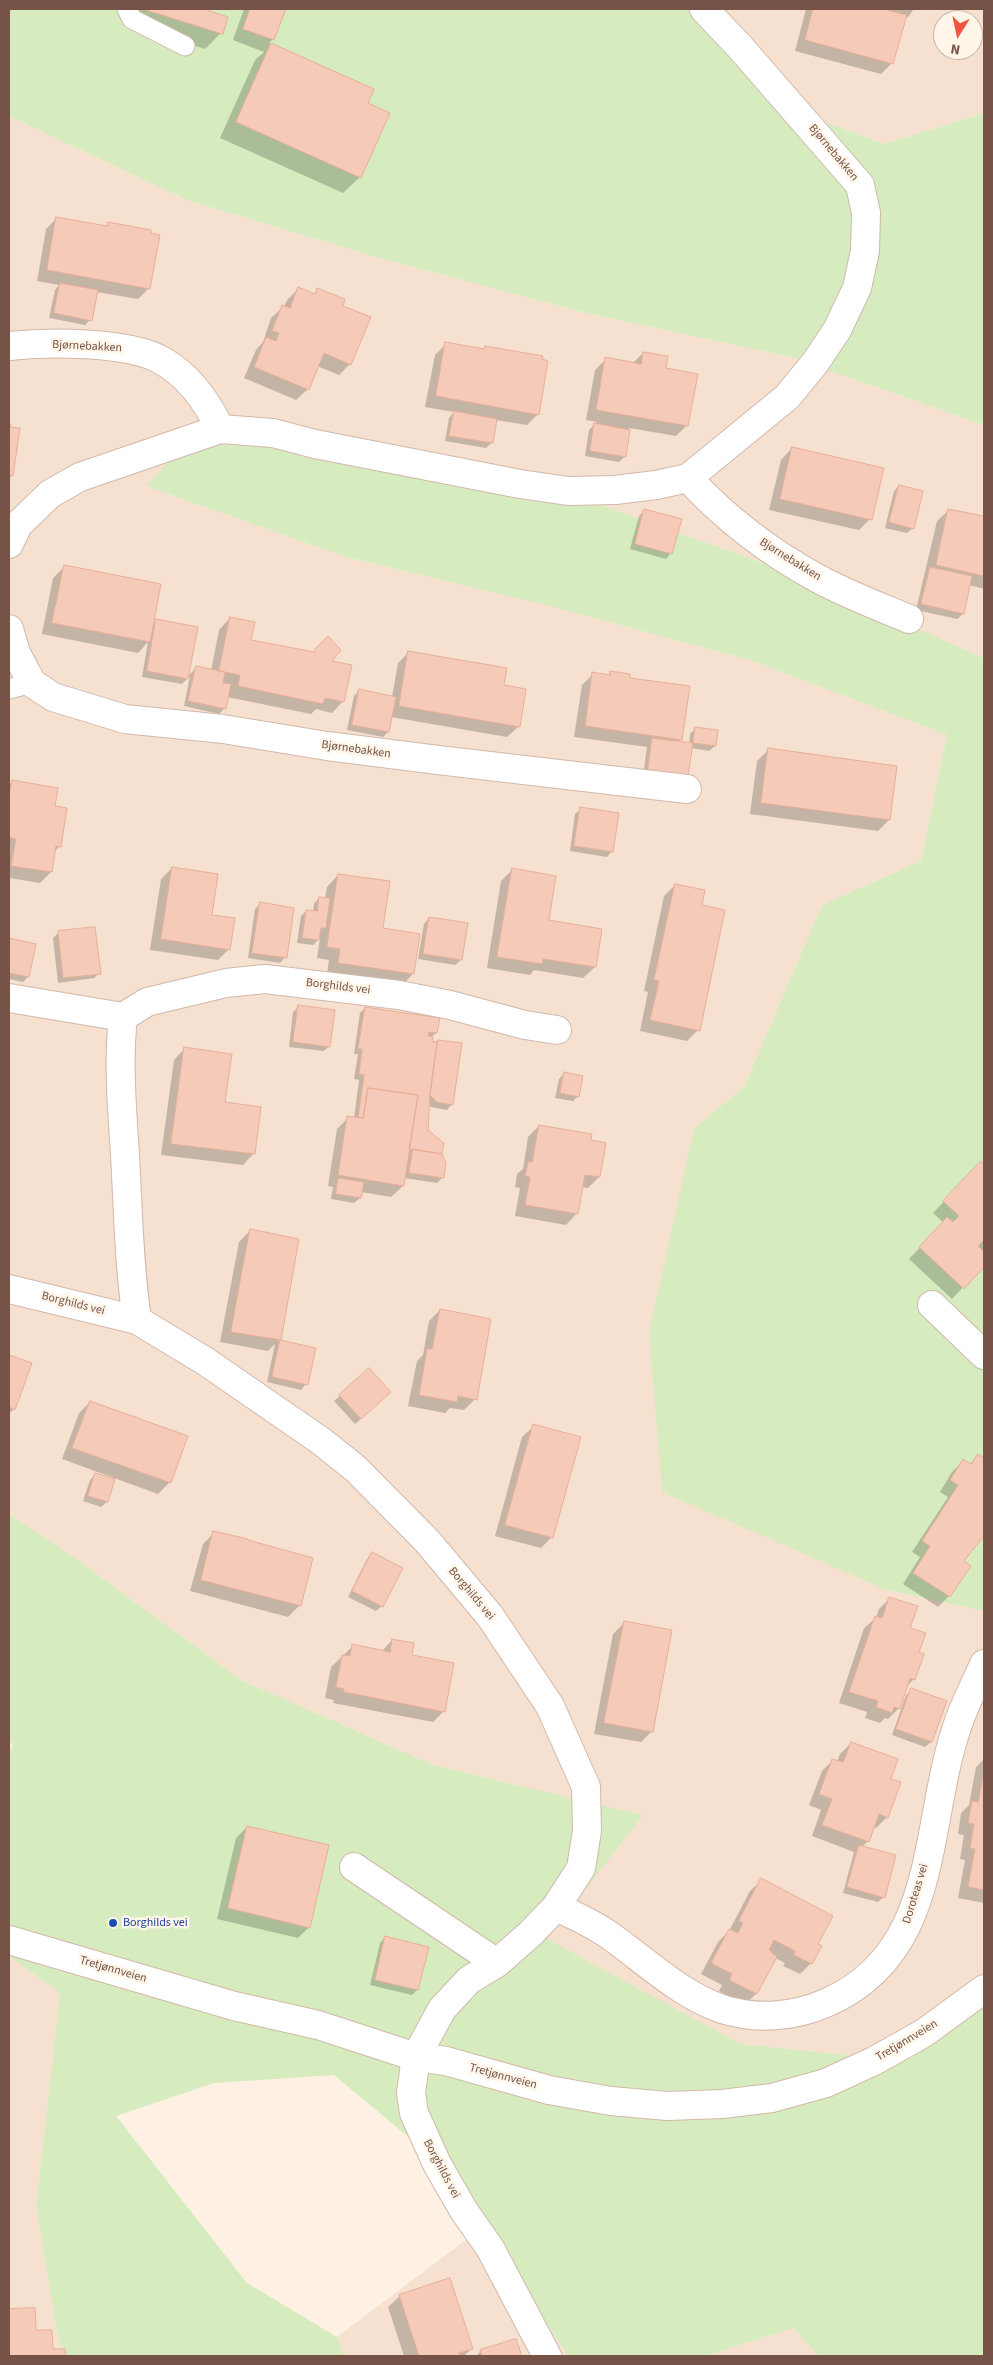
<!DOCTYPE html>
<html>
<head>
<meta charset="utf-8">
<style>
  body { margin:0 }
  #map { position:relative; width:993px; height:2365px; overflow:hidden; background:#fef0e2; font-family:"Source Sans 3",sans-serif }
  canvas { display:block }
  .frame { position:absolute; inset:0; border:10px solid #775347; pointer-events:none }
  .north { position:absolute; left:933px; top:10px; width:50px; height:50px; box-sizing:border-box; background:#fff5e9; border:1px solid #c9b4a8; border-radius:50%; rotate:190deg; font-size:14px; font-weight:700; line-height:20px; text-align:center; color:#775347 }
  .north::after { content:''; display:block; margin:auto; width:18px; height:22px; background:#f0563f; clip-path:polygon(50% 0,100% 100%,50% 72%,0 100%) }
</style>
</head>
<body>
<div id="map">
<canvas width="993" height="2365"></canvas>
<div class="frame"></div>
<div class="north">N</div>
</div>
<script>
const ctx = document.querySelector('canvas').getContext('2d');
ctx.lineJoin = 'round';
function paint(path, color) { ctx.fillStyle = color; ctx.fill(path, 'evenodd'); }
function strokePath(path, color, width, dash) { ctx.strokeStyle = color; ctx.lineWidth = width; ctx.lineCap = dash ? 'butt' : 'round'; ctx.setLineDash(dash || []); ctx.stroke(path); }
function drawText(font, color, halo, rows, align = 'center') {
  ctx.font = font + ' "Source Sans 3",sans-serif'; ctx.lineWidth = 5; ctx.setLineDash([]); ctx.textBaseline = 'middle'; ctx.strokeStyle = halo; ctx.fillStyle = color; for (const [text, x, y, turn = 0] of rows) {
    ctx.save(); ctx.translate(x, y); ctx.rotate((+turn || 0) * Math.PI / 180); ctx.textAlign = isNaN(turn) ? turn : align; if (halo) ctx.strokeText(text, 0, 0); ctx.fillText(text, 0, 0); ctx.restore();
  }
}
paint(new Path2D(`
  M701,9H984V113L885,144L808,116ZM943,20H973V50H943Z
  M9,116L187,200L383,259L586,313L791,357L984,425V658L799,576L604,506L396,451L146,486L346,557L550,606L753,661L947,735L921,861L822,905L744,1087L694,1128L887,1590L984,1611V2001L895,2060L741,2044L546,1939L642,1815L433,1765L241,1680L71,1555L9,1514Z
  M9,1956L60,1993L36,2206L58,2339L67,2356H9Z
  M483,2227L568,2356H344L337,2337Z
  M793,2328L819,2356H706Z`), '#f6e1d0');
paint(new Path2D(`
  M9,9H701L808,116L885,144L984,113V425L791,357L586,313L383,259L187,200L9,116Z
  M185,444L396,451L604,506L799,576L984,658V1611L887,1590L662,1492L649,1333L694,1128L744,1087L822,905L921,861L947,735L753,661L550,606L346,557L146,486Z
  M9,1514L71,1555L241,1680L433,1765L643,1815L547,1939L741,2044L895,2060L984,2001V2356H819L793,2328L706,2356H568L483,2227L430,2155L334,2075L214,2083L116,2116L247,2283L337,2337L344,2356H67L58,2339L36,2206L60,1993L9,1956V1753L13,1746L9,1740Z`), '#d6ecbf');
paint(new Path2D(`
  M128,9H200L226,18L221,33L205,49L123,23Z
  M244,9H284L273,39L269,43L372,90L366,103L360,177L343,193L220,138L255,60L264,52L233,40Z
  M806,9H878L889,12L890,9H914L908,17L905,16L892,63L881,74L795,51Z
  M57,218L105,227L108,224L149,288L138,299L96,292L90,320L85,325L49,318L55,290L59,285L37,281L46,229Z
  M298,289L312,295L318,290L341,306L350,364L339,375L317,366L308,389L296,400L244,378L256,350L263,342L271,318L283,307H284L287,300Z
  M446,344L482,350L486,347L538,414L527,425L495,420L491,443L486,448L445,441L449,418L454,412L425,407L435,355Z
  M643,353L665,369L687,425L676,436L629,428L624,457L619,462L585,456L589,430L597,422L586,420L595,370L606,359L633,363Z
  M9,425V428L19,429L12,475L9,478Z
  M792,448L870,519L859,530L769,510L781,460Z
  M899,486L913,528L907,533L885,528L894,491Z
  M949,510L984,518V589L969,585L963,614L957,619L916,610L937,521Z
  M644,511L671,553L666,559L630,549L639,516Z
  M64,567L152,625L157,621L188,676L196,668L211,671L219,630L230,618L250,641L313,653L328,638L330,662L343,701L332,713L316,709L311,714L227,697L225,708L219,714L184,706L190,676L182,684L142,677L148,642L138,653L42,634L53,578Z
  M409,652L503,686L519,726L507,737L391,717L388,732L383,737L347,730L354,696L359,691L392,697L398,663Z
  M611,673L628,679L681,739L677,743L689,744L690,734L696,728L715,746L709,751L691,748L643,776L647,747L574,737L582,685L593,674L608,676Z
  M768,750L889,820L878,831L750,814L757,761Z
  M12,782L54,807L60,846L54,852L51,872L40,883L9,878V785Z
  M581,809L612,851L607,857L570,851L575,814Z
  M172,868L229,949L218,960L150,950L161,879Z
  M512,870L548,922L600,930L595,967L583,978L534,970L530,975L487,968L501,881Z
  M338,875L382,929L413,974L402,985L327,974L329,960L317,958L320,938L313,945L297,943L301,916L306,911L313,912L314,904L319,898L325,899L327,887Z
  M675,885L701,906L698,1030L687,1041L640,1031L648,992L644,991L664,896Z
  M260,904L285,957L280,963L248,958L255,909Z
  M429,918L461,960L455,965L418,959L424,924Z
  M58,933L99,973L94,978L58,983L53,938Z
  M9,940L34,945L28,977L23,982L9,979Z
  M299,1007L329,1046L324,1051L289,1047L293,1012Z
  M365,1008L436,1033L431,1037V1042L436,1043L438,1041L452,1104L447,1110L431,1107L428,1104L426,1130L441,1154L442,1178L437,1183L404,1178L403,1186L391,1197L361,1192L360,1198L354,1203L331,1199L333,1187L328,1186L337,1129L348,1118H354L359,1080L354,1079L358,1054H354L360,1013Z
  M185,1048L224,1103L254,1153L243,1165L161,1155L174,1060Z
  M564,1073L578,1096L573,1101L555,1098L559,1079Z
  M539,1126L589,1141L599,1177L588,1188L581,1187L577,1213L566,1225L515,1216L520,1188L515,1187L517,1174L523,1169L528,1137Z
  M981,1163L984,1166V1265L952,1299L909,1259L944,1223L933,1213Z
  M250,1231L279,1340L278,1341L314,1349L306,1384L301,1390L267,1382L275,1344L268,1351L220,1342L239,1242Z
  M440,1310L475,1399L464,1410L450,1408L445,1413L408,1406L417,1361L423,1355L429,1321Z
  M9,1356L30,1364L14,1409L9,1414Z
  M340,1396L384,1398L355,1424L334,1401Z
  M90,1402L186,1437L169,1483L158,1494L62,1459L79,1413Z
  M534,1426L552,1537L541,1548L495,1536L522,1437Z
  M978,1455L984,1459V1534L965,1557L949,1596L938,1607L903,1584L920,1557L912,1552L948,1497L940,1492L952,1472L963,1461L969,1465Z
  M96,1474L113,1480L107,1502L101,1507L83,1501L90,1480Z
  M214,1533L300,1605L288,1617L190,1591L203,1544Z
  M372,1554L382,1606L376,1611L348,1597L367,1559Z
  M890,1598L909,1629L918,1652L914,1679L906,1687L899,1708L888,1719L885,1718L880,1723L865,1718L867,1712L839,1703L864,1628L876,1618L879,1609Z
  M624,1623L652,1731L641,1742L594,1734L613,1634Z
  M392,1640L411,1656L444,1711L433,1722L333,1703L334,1700L325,1698L331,1667L353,1646L382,1651Z
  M912,1690L945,1702L931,1742L925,1747L892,1735L906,1695Z
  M851,1743L889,1779L887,1817L876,1828L873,1827L868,1841L862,1847L884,1897L878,1902L843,1893L854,1852L812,1836L821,1810L809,1805L822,1771L833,1760L837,1762L840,1754Z
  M984,1759V1903L958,1898L965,1860L960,1859L964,1835L958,1834L961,1813L969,1805L976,1767Z
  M247,1827L309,1927L298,1938L217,1919L236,1838Z
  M762,1880L817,1944L811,1963L800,1974L783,1966L785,1963L775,1958L756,1994L744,2005L719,1991L722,1985L701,1974L718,1942L729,1931L750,1891Z
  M385,1937L417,1990L412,1995L370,1985L380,1943Z
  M400,2296L471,2349L464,2356H404L388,2307Z
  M34,2309L35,2331L52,2350H64V2356H9V2310Z
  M515,2341L520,2356H476L481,2351Z`), '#0003');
const building = new Path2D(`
  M143,9H204L228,17L223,34Z
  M250,9H286L274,40L243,29Z
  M813,9H883L907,15L893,64L805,40Z
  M271,43L374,89L368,103L390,113L361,178L236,122Z
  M56,217L107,226L108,222L151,230V233L160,235L150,289L47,270Z
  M60,283L98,290L92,321L54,313Z
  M298,287L315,294L317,288L345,299L343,306L371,317L351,365L324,353L309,390L254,367L266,337L276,341L279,333L272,331L282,305L290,308Z
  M445,342L484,349L485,346L543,356L542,359L548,361L539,415L436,396Z
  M643,352L668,356L666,368L698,374L688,426L596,410L605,357L641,364Z
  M454,411L497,419L493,443L449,436Z
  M594,423L630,430L626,457L590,451Z
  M9,424H11L10,427L20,428L13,476L9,475Z
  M792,447L884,468L872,520L780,499Z
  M899,485L923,491L914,529L889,522Z
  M644,509L682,519L672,554L635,544Z
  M948,509L984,516V576L936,565Z
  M64,565L161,584L150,642L52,623Z
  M930,567L972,576L964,614L921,604Z
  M230,617L255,622L251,640L315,652V649L328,636L341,650L332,661L352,665L344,702L325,698L323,704L238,686L240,675L219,671Z
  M156,619L198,627L188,679L147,671Z
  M408,651L507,668L504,685L526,689L520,727L399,706Z
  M196,666L225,672L223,683L231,684L226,709L188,701Z
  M610,671L630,674V678L690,686L682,740L585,726L592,672L610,675Z
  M359,689L396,697L389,732L352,725Z
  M695,727L718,730L716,746L693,743Z
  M652,738L693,743L688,776L648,771Z
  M768,748L897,766L890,820L761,803Z
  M12,780L58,788L55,806L67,808L61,847L56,846L52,872L11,866L16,839L9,837V796Z
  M580,807L619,813L613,852L574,846Z
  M172,867L218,874L212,915L235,918L230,950L161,939Z
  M512,868L556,876L549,920L602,929L596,967L543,959L542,964L497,957Z
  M338,874L390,881L383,928L420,934L414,974L338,963L340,949L327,947Z
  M675,884L705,890L702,905L725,910L700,1031L650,1020L659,981L654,980Z
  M319,897L330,898L326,928H321L319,940L302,938L306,910L317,911Z
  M260,902L294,908L287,958L252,953Z
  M429,917L468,923L462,960L423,954Z
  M95,927L101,974L63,978L58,931Z
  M9,938L36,944L29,977L9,973Z
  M298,1005L335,1010L330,1047L293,1042Z
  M365,1007L440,1018L437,1033L429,1032L428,1036L433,1037L432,1041L437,1042L430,1095L428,1130L444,1143L442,1154L409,1149L418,1095L368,1088L363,1118H358L364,1075L359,1074L362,1049H358Z
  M438,1040L462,1043L453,1105L437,1102L430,1095Z
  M184,1047L232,1054L225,1102L261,1107L255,1154L171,1144Z
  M564,1072L583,1076L579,1097L560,1093Z
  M368,1088L418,1095L404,1186L338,1175L347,1116L363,1118Z
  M539,1125L592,1134L591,1140L606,1143L600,1177L585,1175L578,1214L525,1205L530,1177L525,1176L528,1162H532Z
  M413,1149L442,1154L446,1163L444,1178L409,1173Z
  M981,1161L984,1165V1240L978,1246L984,1252V1267L964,1289L919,1247L947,1217L953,1222L959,1216L943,1201Z
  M338,1178L364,1182L361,1198L336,1194Z
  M250,1229L299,1239L281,1340L231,1332Z
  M440,1309L491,1319L477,1400L458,1396L457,1402L419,1395L427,1349H432Z
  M280,1340L316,1348L308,1385L272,1377Z
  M9,1355L32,1363L15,1410L9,1407Z
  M369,1368L391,1392L361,1419L339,1395Z
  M90,1401L188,1436L171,1483L72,1448Z
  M533,1424L581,1437L553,1538L505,1525Z
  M978,1454L984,1458V1536L964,1561L971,1566L950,1597L913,1573L930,1546L922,1541L958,1485L950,1480L963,1459L971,1464Z
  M95,1473L115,1479L108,1502L88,1496Z
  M213,1531L248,1539V1540L313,1558L301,1606L201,1580Z
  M372,1552L403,1568L383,1607L352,1591Z
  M889,1597L918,1606L910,1628L926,1633L919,1652L924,1654L915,1680L910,1678L900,1709L894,1707L892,1713L876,1707L878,1701L849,1692L875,1616L882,1618Z
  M624,1621L672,1630L653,1732L604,1723Z
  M392,1639L414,1643L412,1655L454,1663L445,1712L344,1692V1689L336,1687L342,1655L350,1656L352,1644L390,1652Z
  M911,1688L947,1701L932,1742L896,1729Z
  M851,1742L898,1759L891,1779L901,1782L888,1818L879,1814L869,1842L822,1825L832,1799L819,1794L832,1759L843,1762Z
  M984,1769V1890L968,1887L975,1849L970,1848L974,1824L968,1823L972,1801L978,1802Z
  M247,1826L329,1845L310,1928L228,1908Z
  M859,1845L896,1855L885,1898L847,1887Z
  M761,1878L833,1916L818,1944L822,1946L812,1964L794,1955L795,1951L774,1940L769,1950L777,1957L757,1994L729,1980L732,1974L711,1963L729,1929L738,1933L743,1923L739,1921Z
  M385,1936L429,1947L418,1990L375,1980Z
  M450,2278L473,2349L459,2353L460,2356H419L399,2295Z
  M35,2308L36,2330H52L53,2349H65L66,2356H9V2309Z
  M516,2339L522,2356H482L480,2350Z`);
paint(building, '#f5cab8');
strokePath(building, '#e9af97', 1);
const lane = new Path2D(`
  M127,9L132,19L185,46
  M9,689L32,683`);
const street = new Path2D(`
  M9,346C47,342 127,341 161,360C188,375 207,401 220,429
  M688,478C725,518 769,552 817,578C846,594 878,606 909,619
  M9,544L18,525L50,494L80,477L220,429L273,433L315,444L520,484L568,491L615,490L656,485L688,478L787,397L815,363L837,330L857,288L865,251L866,213L860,185L740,47L704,9
  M9,629L16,653L32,683L53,697L125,719L223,729L327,746L438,760L687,789
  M9,998L123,1017
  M9,1289L137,1320L205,1361L321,1441L356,1469L428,1542L490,1616L550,1706L586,1787L587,1831L581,1868L556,1907L530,1934L497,1963L469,1980L442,2009L416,2057L411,2093L414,2113L437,2164L464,2211L490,2248L547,2356
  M932,1305L984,1355
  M137,1320C129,1265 128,1209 125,1154C122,1109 118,1062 123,1017L147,1002L226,983L265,979L399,995L450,1005L525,1025L557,1030
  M354,1867L497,1963
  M556,1907C574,1915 593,1924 609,1935C646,1961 679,1994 722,2009C756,2020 794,2017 826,2003C941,1953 923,1827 957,1727C964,1705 975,1685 984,1664`);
const secondary = new Path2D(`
  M9,1940L234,2006L318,2025L416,2057L446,2061L549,2090L611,2101L668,2106L722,2104L772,2098L826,2083L874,2061L924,2033L984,1989`);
strokePath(lane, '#d2b8ab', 21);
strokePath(street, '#d2b8ab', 30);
strokePath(secondary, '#d5b8a7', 30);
strokePath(lane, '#fff', 19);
strokePath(street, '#fff', 28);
strokePath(secondary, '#fff', 28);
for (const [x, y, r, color] of [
  [113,1923,5,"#1a4fb4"]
]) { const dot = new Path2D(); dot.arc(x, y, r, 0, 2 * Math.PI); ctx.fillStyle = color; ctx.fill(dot); strokePath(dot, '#fff5e9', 2); }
drawText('12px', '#775347', '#fff5e9', [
  ["Bjørnebakken",833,153,50],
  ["Bjørnebakken",87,347,3],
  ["Bjørnebakken",790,560,32],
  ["Bjørnebakken",356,750,8],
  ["Borghilds vei",338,987,7],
  ["Borghilds vei",73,1304,14],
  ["Borghilds vei",471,1594,50],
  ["Doroteas vei",916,1894,-73],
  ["Tretjønnveien",113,1970,16],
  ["Tretjønnveien",907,2041,-31],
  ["Tretjønnveien",503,2077,15],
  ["Borghilds vei",441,2169,62]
]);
drawText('12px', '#164399', '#fff5e9', [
  ["Borghilds vei",123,1923]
], 'left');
</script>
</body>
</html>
